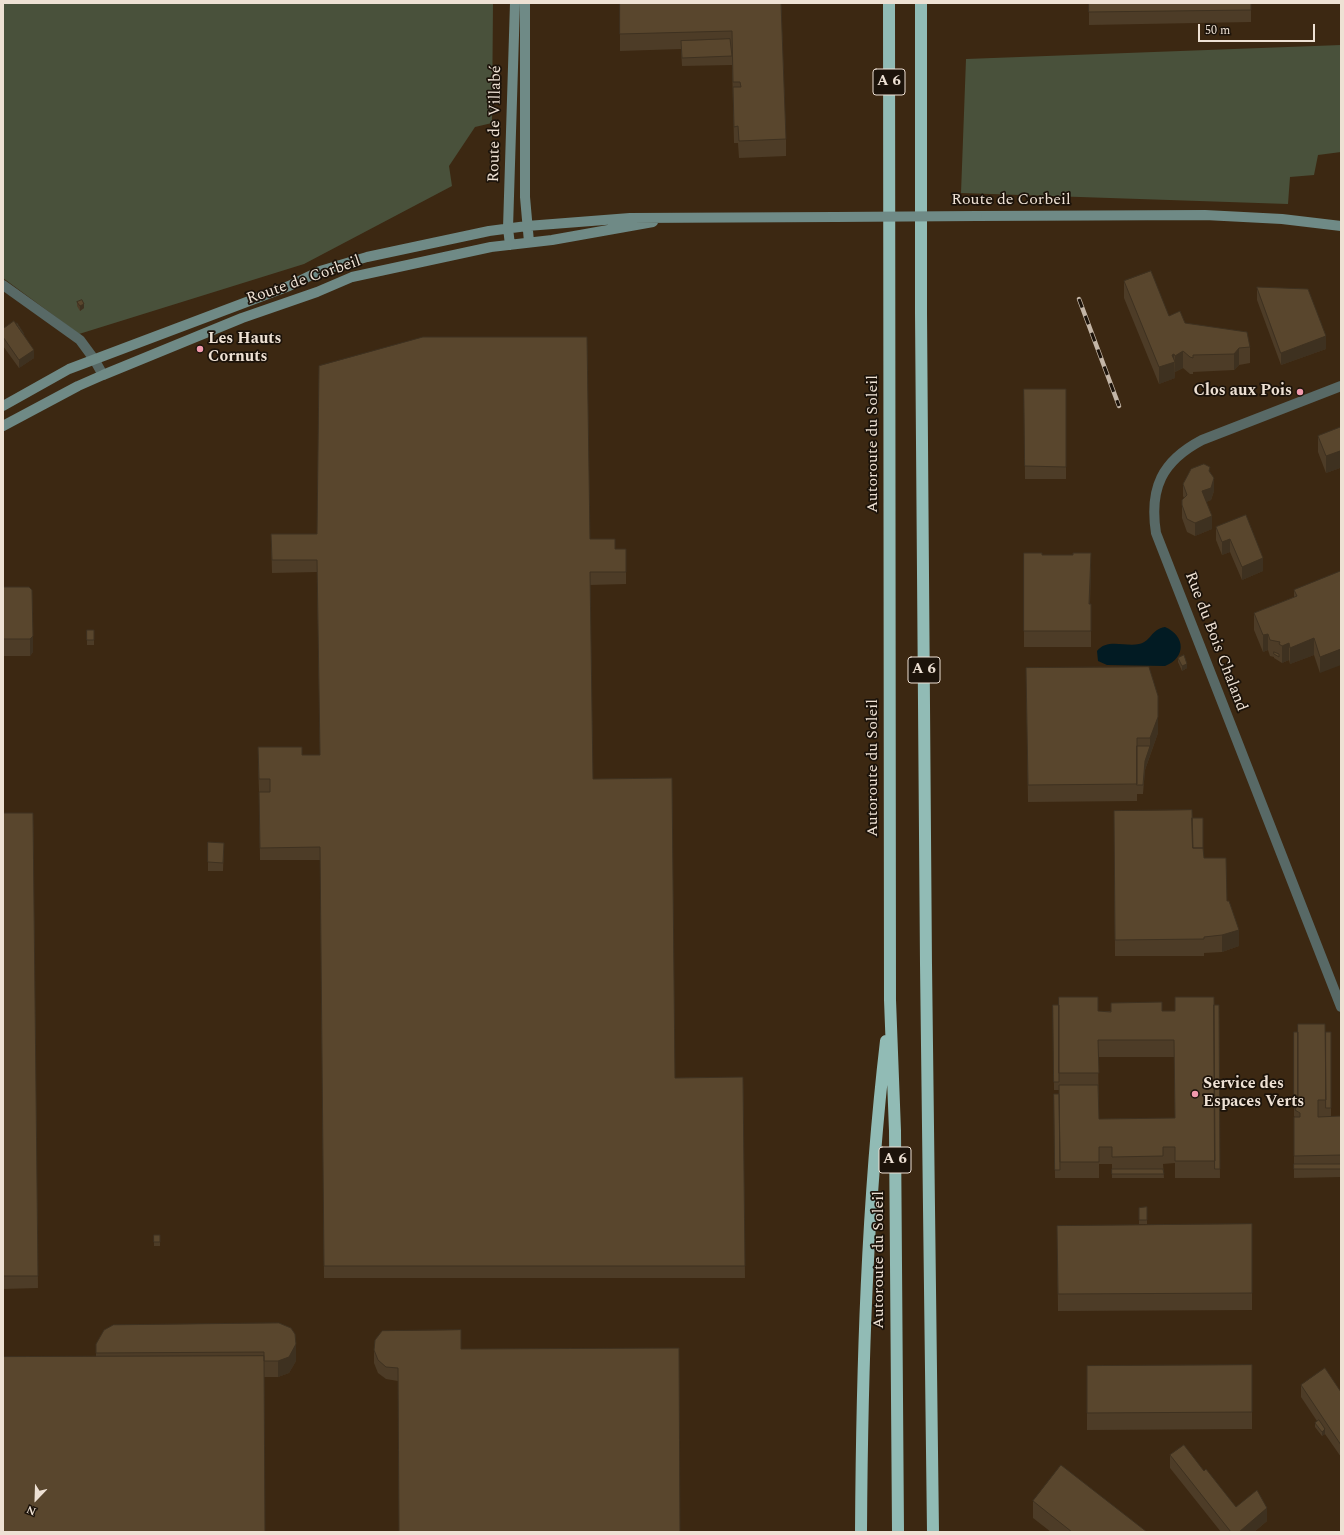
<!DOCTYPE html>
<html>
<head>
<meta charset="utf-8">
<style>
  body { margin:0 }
  #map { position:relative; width:1344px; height:1535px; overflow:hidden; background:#3c2812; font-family:Spectral,serif }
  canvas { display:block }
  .frame { position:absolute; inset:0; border:4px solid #eee1d4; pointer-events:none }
  .north { position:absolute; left:16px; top:1479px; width:40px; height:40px; -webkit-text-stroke:3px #1c130a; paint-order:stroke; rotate:203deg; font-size:11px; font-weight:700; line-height:16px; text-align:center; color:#eee1d4 }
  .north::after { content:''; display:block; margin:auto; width:14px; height:18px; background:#eee1d4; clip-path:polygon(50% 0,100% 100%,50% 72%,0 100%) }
  .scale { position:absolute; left:1198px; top:24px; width:117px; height:18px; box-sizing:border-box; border:2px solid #eee1d4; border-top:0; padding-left:5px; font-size:12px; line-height:14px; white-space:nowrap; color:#eee1d4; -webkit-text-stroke:3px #1c130a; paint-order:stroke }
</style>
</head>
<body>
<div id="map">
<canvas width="1344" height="1535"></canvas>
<div class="frame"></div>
<div class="north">N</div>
<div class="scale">50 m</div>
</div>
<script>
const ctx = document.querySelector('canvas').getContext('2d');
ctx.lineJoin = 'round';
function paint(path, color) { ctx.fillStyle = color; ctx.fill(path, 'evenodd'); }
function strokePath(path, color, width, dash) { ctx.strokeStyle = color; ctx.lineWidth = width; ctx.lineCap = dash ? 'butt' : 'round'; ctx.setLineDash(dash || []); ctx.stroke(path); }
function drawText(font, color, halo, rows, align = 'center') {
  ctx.font = font + ' Spectral,serif'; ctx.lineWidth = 3.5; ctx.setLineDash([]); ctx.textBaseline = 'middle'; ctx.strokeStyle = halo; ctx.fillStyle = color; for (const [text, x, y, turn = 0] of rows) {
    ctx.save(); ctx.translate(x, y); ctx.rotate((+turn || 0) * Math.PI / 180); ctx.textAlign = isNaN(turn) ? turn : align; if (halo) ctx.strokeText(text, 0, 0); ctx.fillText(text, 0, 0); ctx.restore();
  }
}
paint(new Path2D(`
  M3,3H493L492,123L475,127L449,166L452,186L304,264L79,334L3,278Z
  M1341,45V152L1318,155L1314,175L1290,177L1288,204L961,193L966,59Z`), '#49513b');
paint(new Path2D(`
  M1165,627C1186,636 1186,658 1165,666L1107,665L1098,661L1097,651C1107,638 1125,647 1139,644C1151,642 1151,629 1165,627Z`), '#021b23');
strokePath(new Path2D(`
  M3,285L80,340L94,359L103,375
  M1341,386L1202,440C1162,461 1149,488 1156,533L1341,1007`), '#586966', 10);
strokePath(new Path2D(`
  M525,3V197L529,242
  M977,216L1205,215L1282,219L1341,226
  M510,245L508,228L515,3
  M3,406L69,369L289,286L320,271L367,257L489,231L527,226L630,218L835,217
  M3,426L78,386L103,375L242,318L317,292L352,277L491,247L552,240L653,222`), '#6f8a86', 10);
strokePath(new Path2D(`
  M889,3L890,1000L895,1131L898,1532
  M921,3V313L926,964L933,1532
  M861,1532C862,1368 867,1203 886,1041`), '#91bbb5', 12);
const rail = new Path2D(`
  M1079,299L1119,406`);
strokePath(rail, '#c3b5a6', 4.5);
strokePath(rail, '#1c130a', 3, [9]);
strokePath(new Path2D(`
  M835,217L977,216`), '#6f8a86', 10);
paint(new Path2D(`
  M620,3H781L786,139V156L739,158L738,143H734L732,65L682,66L681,49L620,51Z
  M1089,3H1251V22L1089,25Z
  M1124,281L1169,316L1185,323L1250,347V363L1239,365L1234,370L1193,372V374H1190L1183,368L1175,372V378L1159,384L1124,298Z
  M1257,287L1326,349L1281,365L1257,300Z
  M77,302L84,308L80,311L77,306Z
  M3,329L24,335L34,358L19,368L3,346Z
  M1024,389H1066V479H1025Z
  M1341,427V471L1340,468L1326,473L1318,452V436Z
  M1210,472L1214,491L1211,500L1206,502L1212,529L1195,536L1187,532L1182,518V505L1184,498L1183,496V484Z
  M1246,515L1263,571L1242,580L1230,552L1222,555L1216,540V527Z
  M271,534L590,539L615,549H626V584L590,585L593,779L675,1078L743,1077L745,1278H324L320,860H260L259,792H270H259L258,760L302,755H320L317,572L272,573Z
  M1024,553L1042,555L1091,569L1090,604H1091V647H1024Z
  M1341,571L1320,673L1314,655L1290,664L1289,660L1282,663L1274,658V657L1270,656L1268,650L1263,652L1254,630V613L1294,597V590Z
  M3,587H29L33,652L30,656H3Z
  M87,630H94V645H87Z
  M1178,658L1187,668L1182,671L1178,662Z
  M1026,668L1158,733L1145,770L1143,794H1137V755V801L1028,802Z
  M1114,811L1192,818L1204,858L1227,901L1239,946L1222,952L1204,953V956H1115Z
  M3,813H33L38,1288L3,1289Z
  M224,843L223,871H208V862Z
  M1214,1005H1219L1220,1178H1175V1163L1163,1164L1164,1178H1112V1164H1099V1178H1055L1054,1094H1059V1090H1054L1053,1014L1098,1011H1175ZM1098,1057H1174L1175,1118L1099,1119Z
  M1294,1032H1331V1116H1341V1177L1294,1178V1117L1295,1116H1294Z
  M1147,1207V1224H1139V1208Z
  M1252,1224V1310L1058,1311L1057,1226Z
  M154,1235H160V1246H154Z
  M279,1323L296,1361L289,1373L278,1377H264L96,1357V1344Z
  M461,1349L398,1381L386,1379L378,1373L374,1363V1350Z
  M1252,1365V1429L1087,1430V1366Z
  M1301,1385L1341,1392V1457L1325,1434L1322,1436L1315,1427V1423L1317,1421L1301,1397Z
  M1170,1455L1204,1471L1236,1507L1267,1521L1254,1532H1221L1170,1468Z
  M1033,1501L1147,1532H1051L1033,1518Z`), '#4d3c27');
paint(new Path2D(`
  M84,304V308L80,311V306Z
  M1326,336V349L1281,365V353Z
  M1239,348V365L1234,370V354Z
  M34,350V358L19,368V360Z
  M1183,351V368L1175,372V356Z
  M1174,354L1175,378L1159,384V367L1172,355Z
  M1340,451V468L1326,473V456Z
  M1214,478V491L1211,500L1202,504V491Z
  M1212,516V529L1195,536V523Z
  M1230,539V552L1222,555V542Z
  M1091,553V569L1089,620V604Z
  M1263,558V571L1242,580V567Z
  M1268,634V650L1263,652V635Z
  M33,636V652L30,656V639Z
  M1314,638V655L1290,664V648Z
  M1289,643V660L1282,663V646Z
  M1341,649V665L1320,673V657Z
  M1187,664V668L1182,671V666Z
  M1158,717V733L1150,755V738Z
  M1150,746V755L1145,770L1143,794L1145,761Z
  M1239,930V946L1222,952V935Z
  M296,1344V1361L289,1373L278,1377V1361Z
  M1325,1429V1434L1322,1436V1432Z
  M1267,1508V1521L1254,1532H1239Z`), '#3e3120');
const building = new Path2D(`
  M620,3H781L786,139L739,141L738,126L734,127L733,87H741L740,82H733L732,31L620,34Z
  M1089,3H1251V10L1089,12Z
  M730,39L732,56L682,58L681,41Z
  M1151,271L1169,316L1180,311L1185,323L1247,332L1250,347L1239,348L1234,354L1193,355V358L1190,357L1183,351L1175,356L1174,354L1172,355L1175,362L1159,367L1124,281Z
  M1257,287L1308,289L1326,336L1281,353Z
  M82,300L84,304L80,306L77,302Z
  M14,321L34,350L19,360L3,337V329Z
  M17,323L24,334H23L16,324Z
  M423,337H587L590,539H615V549H626V572H590L593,779L672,778L675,1078L743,1077L745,1266H324L320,847L260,848L259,792H270V779H259L258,747H302V755H320L317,560H272L271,534H317L319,366Z
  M1024,389H1066V467L1025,466Z
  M1341,427V455L1340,451L1326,456L1318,436Z
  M1204,464L1210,467L1209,471L1214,478L1211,488L1202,491L1212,516L1195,523L1187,519L1182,505V500L1187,495L1183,484L1191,469Z
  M1246,515L1263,558L1242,567L1230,539L1222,542L1216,527Z
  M1024,553H1042V555H1073V553H1091L1089,604H1091V631H1024Z
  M1341,571V649L1320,657L1314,638L1290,648L1289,643L1282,646L1279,644L1280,642L1270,640L1268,634L1263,635L1254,613L1297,596L1294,590Z
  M3,587H29L32,590L33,636L30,639H3Z
  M87,630H94V640H87Z
  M1274,652L1279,654V657L1274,654Z
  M1184,655L1187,664L1182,666L1178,658Z
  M1149,667L1158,696V717L1150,738H1137V784L1028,785L1026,668Z
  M1137,746H1150L1145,761L1143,785H1137Z
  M1192,810L1193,848H1203L1204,858H1226L1227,901H1229L1239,930L1222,935L1204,937V939L1115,940L1114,811Z
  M3,813H33L38,1276H3Z
  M1192,818H1203V848H1193Z
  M208,842L224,843L223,863L208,862Z
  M1059,997H1098V1011L1111,1012V1003L1162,1002V1011H1175V997H1214L1215,1161H1175V1147H1163V1156L1112,1157V1147H1099V1162H1060L1059,1085H1098L1099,1119L1175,1118L1174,1040H1098L1099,1073H1059Z
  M1053,1005H1059V1082H1054Z
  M1214,1005H1219L1220,1169H1215Z
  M1298,1024H1325L1326,1100H1318V1117L1341,1116V1155L1294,1156V1117H1300V1113L1295,1110L1297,1106L1300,1105V1100H1298Z
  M1294,1032H1298V1105L1297,1106L1296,1108H1294Z
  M1326,1032H1331V1108H1326Z
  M1054,1094H1059L1060,1170H1055Z
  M1294,1164H1341V1169H1294Z
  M1112,1169H1163L1164,1174H1112Z
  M1147,1207V1220H1139V1208Z
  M1252,1224V1293L1058,1294L1057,1226Z
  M154,1235H160V1242H154Z
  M279,1323L291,1328L295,1334L296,1344L289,1357L278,1361H264V1352L96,1353V1344L104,1330L113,1325Z
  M461,1330V1349L679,1348L680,1532H399L398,1368L386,1367L378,1360L374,1350L375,1340L382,1331Z
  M264,1356L265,1532H3V1357Z
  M1252,1365V1412L1087,1413V1366Z
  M1325,1368L1341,1392V1445L1301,1385Z
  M1319,1420L1325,1429L1322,1432L1315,1423Z
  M1184,1445L1204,1471L1206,1469L1236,1507L1257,1490L1267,1508L1239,1532H1231L1170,1455Z
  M1061,1465L1147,1532H1072L1033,1501Z`);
paint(building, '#59462d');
strokePath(building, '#3e3120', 1);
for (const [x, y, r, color] of [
  [200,349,4,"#f29aad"],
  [1300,392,4,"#f29aad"],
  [1195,1094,4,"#f29aad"]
]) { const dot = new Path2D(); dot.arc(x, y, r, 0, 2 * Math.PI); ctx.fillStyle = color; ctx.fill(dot); strokePath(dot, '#1c130a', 1.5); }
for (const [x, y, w] of [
  [889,82,32],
  [924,670,32],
  [895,1160,32]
]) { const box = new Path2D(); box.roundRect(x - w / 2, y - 13, w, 26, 3); ctx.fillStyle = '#1c130a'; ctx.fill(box); strokePath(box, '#eee1d4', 1); }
drawText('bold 15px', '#eee1d4', null, [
  ["A 6",889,82],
  ["A 6",924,670],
  ["A 6",895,1160]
]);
drawText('16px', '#eee1d4', '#1c130a', [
  ["Route de Villabé",496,124,-89],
  ["Route de Corbeil",1011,201],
  ["Route de Corbeil",304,281,-19],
  ["Autoroute du Soleil",874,444,-90],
  ["Rue du Bois Chaland",1215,642,69],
  ["Autoroute du Soleil",874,768,-90],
  ["Autoroute du Soleil",880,1260,-90]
]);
drawText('bold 16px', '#eee1d4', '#1c130a', [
  ["Les Hauts",208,340],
  ["Cornuts",208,358],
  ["Clos aux Pois",1292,392,"right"],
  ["Service des",1203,1085],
  ["Espaces Verts",1203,1103]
], 'left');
</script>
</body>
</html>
